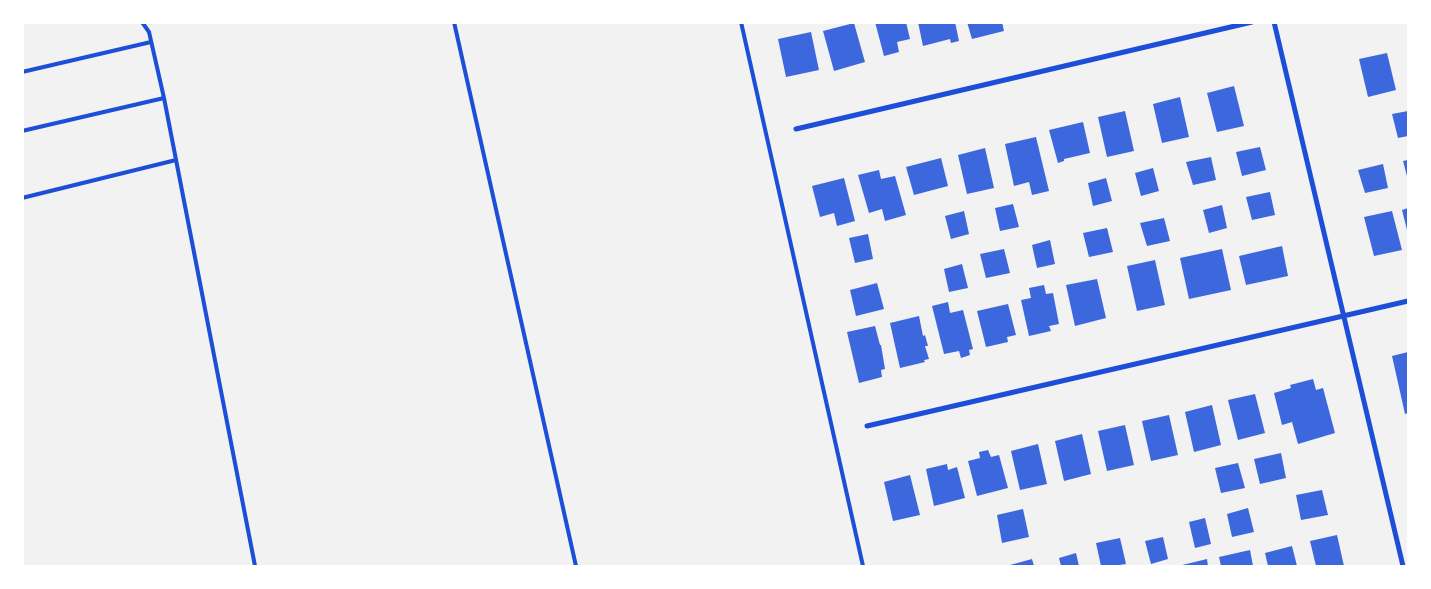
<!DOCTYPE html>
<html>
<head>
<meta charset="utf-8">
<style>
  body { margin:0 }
  #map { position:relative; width:1431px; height:589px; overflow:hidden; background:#f2f2f2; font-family:Montserrat,sans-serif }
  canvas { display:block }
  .frame { position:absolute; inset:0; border:24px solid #fff; pointer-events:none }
</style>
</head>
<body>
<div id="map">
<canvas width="1431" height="589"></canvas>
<div class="frame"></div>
</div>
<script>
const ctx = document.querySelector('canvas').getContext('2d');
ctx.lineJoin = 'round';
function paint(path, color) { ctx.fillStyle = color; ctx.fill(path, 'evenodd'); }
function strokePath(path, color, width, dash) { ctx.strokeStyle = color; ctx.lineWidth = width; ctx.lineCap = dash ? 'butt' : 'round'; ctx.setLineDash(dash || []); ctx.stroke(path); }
paint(new Path2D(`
  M875,22H906L910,39L897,42L899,52L884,56Z
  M918,22H955L959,41L951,43L950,39L923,46Z
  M967,22H1002L1004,31L972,39Z
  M854,23L865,62L834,71L823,31Z
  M811,32L819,70L786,77L778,39Z
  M1387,53L1396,90L1368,97L1359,59Z
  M1234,86L1244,126L1217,132L1207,93Z
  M1180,97L1189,137L1162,143L1153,104Z
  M1125,111L1134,151L1107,157L1098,117Z
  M1408,111V136L1398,138L1392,114Z
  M1083,122L1090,153L1064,159V161L1058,163L1049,130Z
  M1036,137L1049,191L1032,195L1029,182L1014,186L1005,144Z
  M1260,147L1266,170L1242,176L1236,152Z
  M985,148L994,188L967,194L958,155Z
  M1211,157L1216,180L1193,185L1186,162Z
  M941,158L948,186L914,195L906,167Z
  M1408,160V180L1403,161Z
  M1383,164L1388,188L1365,193L1358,170Z
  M1153,168L1159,191L1141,196L1135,173Z
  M879,170L881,179L895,176L906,215L885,221L882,209L869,213L858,175Z
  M844,178L855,221L837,226L834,213L820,217L812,186Z
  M1106,178L1112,201L1093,206L1088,183Z
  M1270,192L1275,215L1252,220L1246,197Z
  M1013,204L1019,227L1000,231L995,208Z
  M1222,205L1227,228L1209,233L1203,210Z
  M1408,208V234L1402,210Z
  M964,211L969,234L951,239L945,216Z
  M1392,211L1402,250L1374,256L1364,217Z
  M1164,218L1170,241L1147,246L1140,223Z
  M1107,228L1113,252L1089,257L1083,233Z
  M868,234L873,259L855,263L849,238Z
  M1050,240L1055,264L1037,268L1032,245Z
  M1282,246L1288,276L1246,285L1239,256Z
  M1004,249L1010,273L986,278L980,254Z
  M1222,249L1231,290L1189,299L1180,258Z
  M1155,260L1165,305L1137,311L1127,266Z
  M962,264L968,288L949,292L944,269Z
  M1097,279L1106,318L1075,326L1066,285Z
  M877,283L884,309L856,316L850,290Z
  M1044,285L1046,294L1053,293L1059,324L1049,326L1051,331L1029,336L1021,300L1031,298L1029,288Z
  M948,302L950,313L963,310L973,349L969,350L970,355L961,358L959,351L944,354L932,306Z
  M1008,304L1016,335L1007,337L1008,342L986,347L977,311Z
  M919,316L923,336L925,335L928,346H925L929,359L924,360L925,362L900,368L890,323Z
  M875,326L880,345H881L885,369L881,370L882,377L859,383L847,332Z
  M1408,352V413L1405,414L1392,356Z
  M1313,379L1316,390L1323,388L1335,433L1298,444L1292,422L1282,425L1274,393L1291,388L1290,385Z
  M1255,394L1265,433L1238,440L1228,400Z
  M1212,405L1221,445L1194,452L1185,412Z
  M1169,415L1178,455L1151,461L1142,421Z
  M1125,425L1134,465L1107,471L1098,431Z
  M1082,434L1091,474L1064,481L1055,441Z
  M1038,444L1047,484L1020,490L1011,451Z
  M988,450L991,457L999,455L1008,488L977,496L968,461L980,458L979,452Z
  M1281,453L1286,478L1260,484L1254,459Z
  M1238,463L1245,488L1221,493L1215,468Z
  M947,464L948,470L957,467L965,498L934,506L926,469Z
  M910,475L920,515L893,521L884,482Z
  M1322,490L1328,515L1301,520L1296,495Z
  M1248,508L1254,532L1232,537L1227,514Z
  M1023,509L1029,537L1002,543L997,515Z
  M1205,518L1211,544L1195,548L1189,522Z
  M1337,535L1344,566H1316L1310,541Z
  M1163,537L1168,559L1151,564L1145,541Z
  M1120,538L1126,564L1113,566H1101L1096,543Z
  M1292,546L1297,566H1268L1265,553Z
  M1250,550L1253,566H1221L1219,557Z
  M1076,553L1079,566H1061L1059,558Z
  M1032,559L1034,566H1010V565Z
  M1207,559L1208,566H1178Z`), '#3d67dc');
strokePath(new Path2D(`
  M142,22L149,32L164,98L255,566
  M454,22L576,566
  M741,22L863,566
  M22,72L151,42
  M22,131L164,98
  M22,198L176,160`), '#1d4ed8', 4);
strokePath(new Path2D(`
  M1274,22L1403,566
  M796,129L1252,22
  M867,426L1408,301`), '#1d4ed8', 5);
</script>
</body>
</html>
